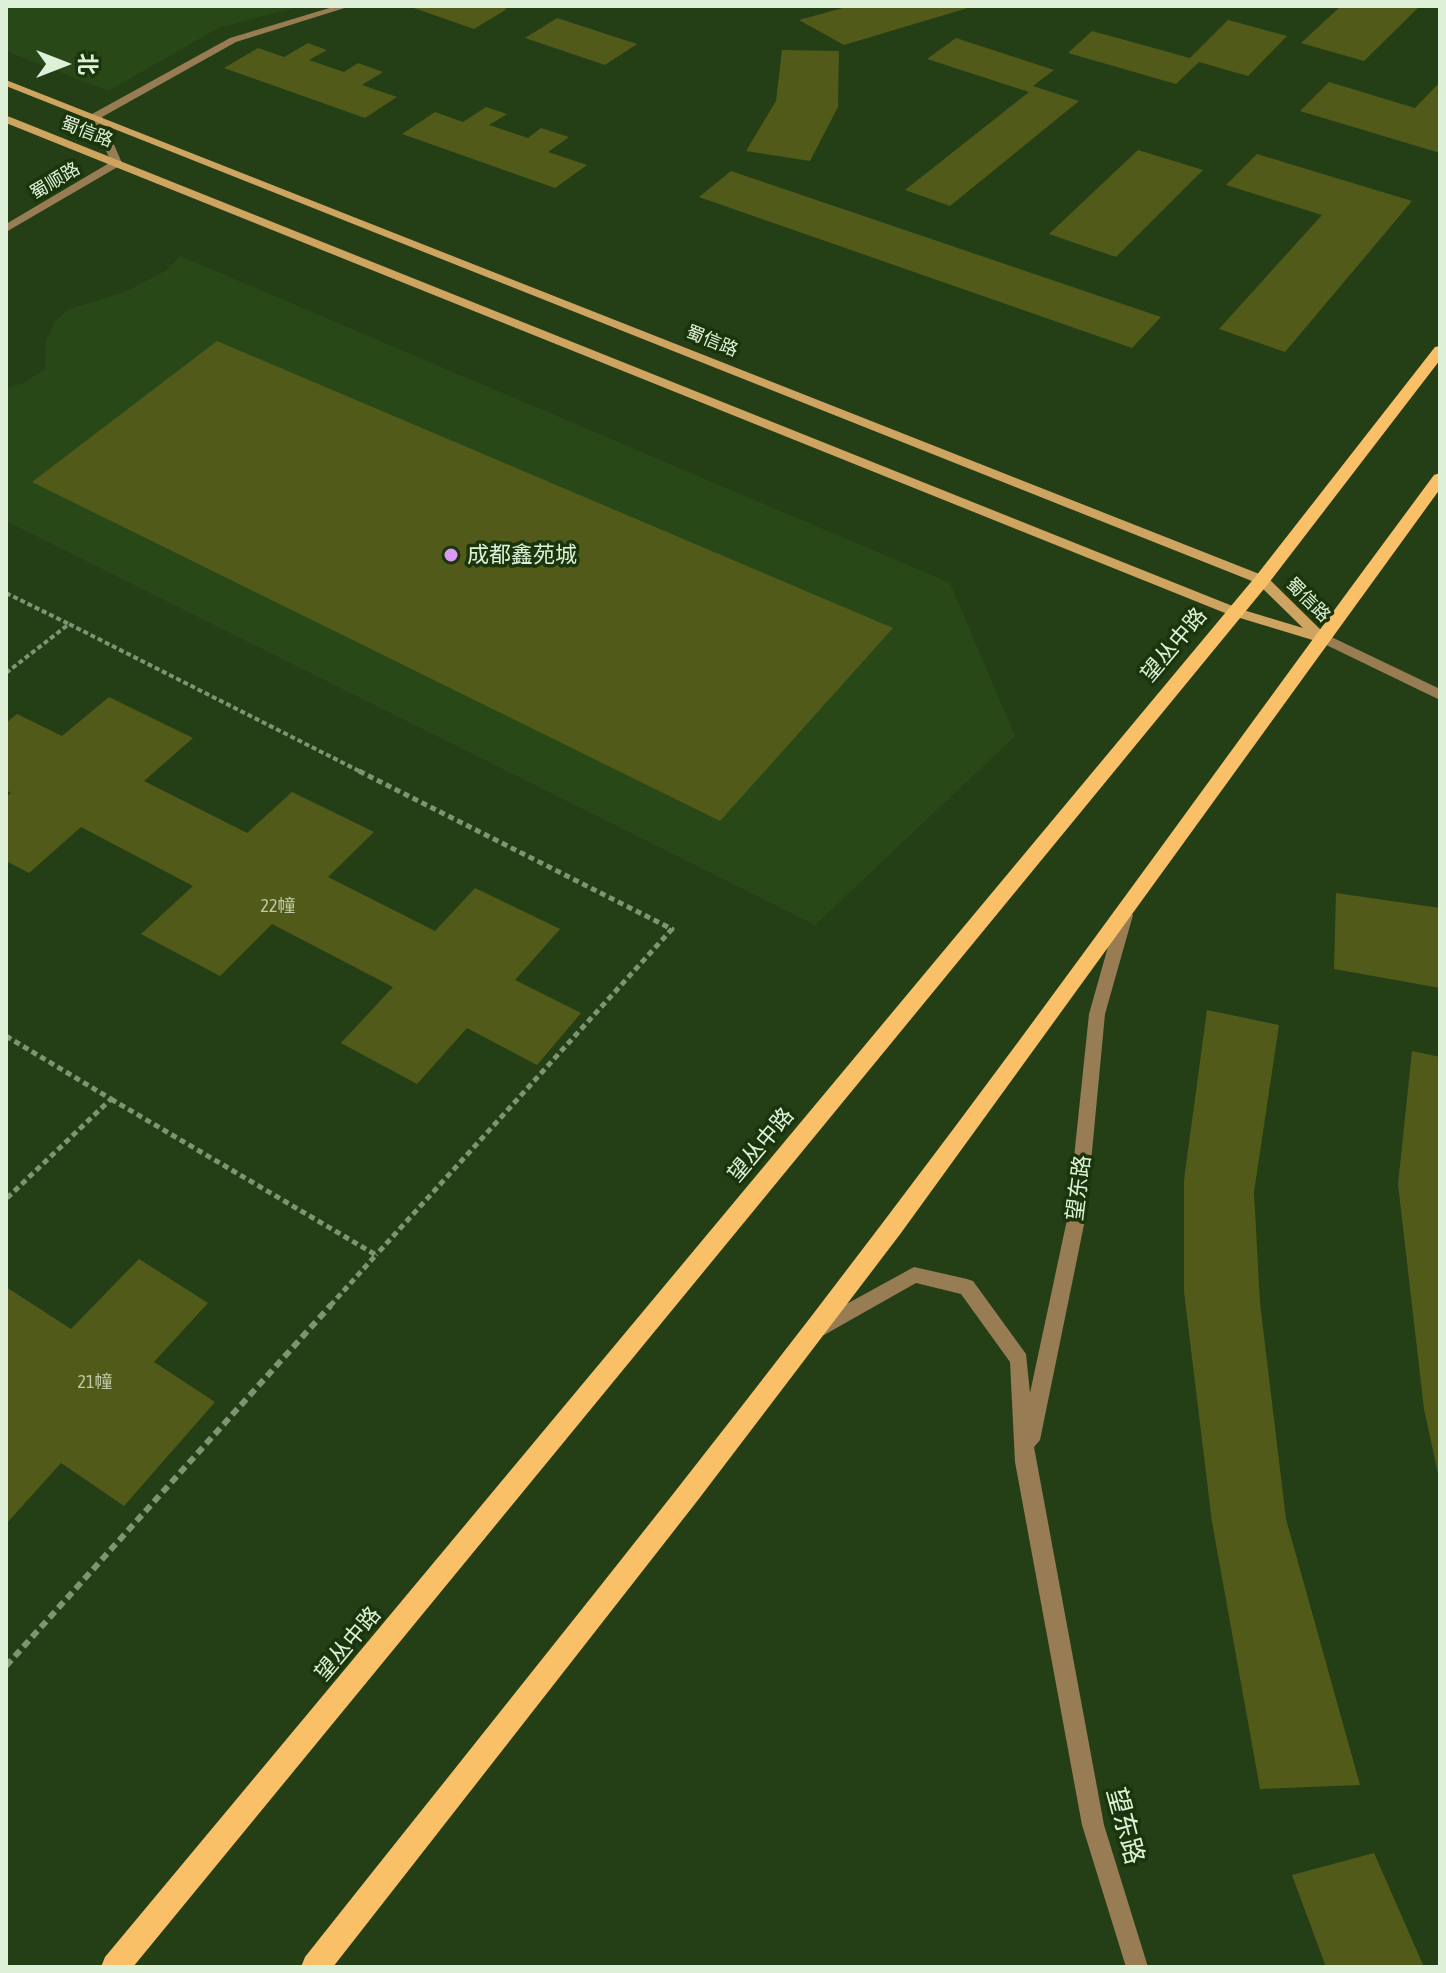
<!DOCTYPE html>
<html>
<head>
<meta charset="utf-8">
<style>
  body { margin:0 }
  #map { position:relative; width:1446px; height:1973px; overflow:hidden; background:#243f16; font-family:"Asap Condensed","Noto Sans SC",sans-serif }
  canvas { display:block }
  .frame { position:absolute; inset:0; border:8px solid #dff0d8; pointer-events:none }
  .north { position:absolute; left:24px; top:24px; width:80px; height:80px; -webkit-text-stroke:6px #1a350b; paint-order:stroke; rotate:90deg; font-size:22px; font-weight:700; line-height:32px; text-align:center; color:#dff0d8 }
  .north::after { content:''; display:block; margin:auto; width:28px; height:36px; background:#dff0d8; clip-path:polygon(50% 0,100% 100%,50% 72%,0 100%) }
</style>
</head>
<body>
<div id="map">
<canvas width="1446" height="1973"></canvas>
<div class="frame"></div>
<div class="north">北</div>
</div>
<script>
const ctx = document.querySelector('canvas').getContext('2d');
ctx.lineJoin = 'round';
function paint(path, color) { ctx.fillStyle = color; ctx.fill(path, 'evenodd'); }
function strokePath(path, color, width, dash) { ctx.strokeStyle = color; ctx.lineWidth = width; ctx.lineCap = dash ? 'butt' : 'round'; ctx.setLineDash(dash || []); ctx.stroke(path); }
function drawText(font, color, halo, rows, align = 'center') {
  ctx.font = font + ' "Asap Condensed","Noto Sans SC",sans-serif'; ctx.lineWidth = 7; ctx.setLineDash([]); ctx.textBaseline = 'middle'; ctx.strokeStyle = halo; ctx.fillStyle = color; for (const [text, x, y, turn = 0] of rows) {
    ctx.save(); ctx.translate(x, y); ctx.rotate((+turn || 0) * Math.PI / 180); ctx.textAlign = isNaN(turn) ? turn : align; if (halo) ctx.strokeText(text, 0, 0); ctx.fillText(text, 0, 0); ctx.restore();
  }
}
paint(new Path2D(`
  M6,6H302L218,28L108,91L6,51Z
  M180,256L950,583L1015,736L815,925L6,521V388L24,383L45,369L46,340L55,321L69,309L125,292L165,271Z`), '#294818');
paint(new Path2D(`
  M408,6H498L507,9L474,29Z
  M850,6H971V7L844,45L799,20Z
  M1341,6H1420L1364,61L1301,43Z
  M557,18L637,44L605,65L525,38Z
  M1228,20L1287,36L1248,76L1199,62L1176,84L1068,53L1092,31L1190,58Z
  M956,38L1054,70L1033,86L1079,101L950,206L905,190L1029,92L927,59Z
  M308,43L327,50L309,60L344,72L358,63L383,72L362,85L397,97L365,118L224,68L258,48L284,57Z
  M782,50L839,51L838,107L810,161L746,151L776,101Z
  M1329,82L1415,108L1440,82V153L1300,111Z
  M486,107L507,114L489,125L528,138L541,128L569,137L548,152L587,165L555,188L402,134L435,112L463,122Z
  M1138,150L1203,170L1116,257L1049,234Z
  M1257,154L1412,201L1285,352L1219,329L1322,215L1226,185Z
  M731,171L1161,317L1132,348L699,197Z
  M217,341L893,628L720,821L32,482Z
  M109,697L193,738L144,781L247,833L292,792L374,832L328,877L435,931L475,888L560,929L515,980L581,1013L537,1065L467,1028L417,1084L341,1043L393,987L272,924L220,976L141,934L193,886L81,827L29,873L6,861V797L11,793L6,790V723L17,714L62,736Z
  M1336,893L1440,908V988L1334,969Z
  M1207,1010L1279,1025L1254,1192L1260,1303L1286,1519L1360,1785L1260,1789L1212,1522L1184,1292V1180Z
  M1412,1051L1440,1057L1439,1478L1424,1409L1398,1184Z
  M139,1259L208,1303L154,1362L215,1402L124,1506L61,1463L6,1524V1287L71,1329Z
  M1374,1853L1424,1967H1326L1292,1875Z`), '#525a19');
strokePath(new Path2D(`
  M6,593L69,624
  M6,673L69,624L363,773`), '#7e9473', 4, [5, 3]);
strokePath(new Path2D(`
  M359,771L672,929L376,1255
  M6,1036L111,1099L6,1199
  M111,1099L376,1255L329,1307`), '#7e9473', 5, [6, 4]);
strokePath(new Path2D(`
  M6,1666L331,1305`), '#7e9473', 6, [8, 5]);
paint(new Path2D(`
  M336,6H351L236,42L102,117L122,163L121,165L6,232V224L111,162L91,116L92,114L230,38Z
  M1125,909L1133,915L1105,1014L1086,1215L1040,1440L1034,1447L1104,1825L1148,1967H1126L1082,1825L1015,1462L1010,1362L961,1294L916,1283L824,1335L818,1337L812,1335L809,1329L812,1323L914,1267L967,1279L973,1281L1026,1354L1030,1393L1068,1215L1089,1014L1117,915Z`), '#987c54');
paint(new Path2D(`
  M1321,632L1440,689V700L1316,640L1314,637Z`), '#987c54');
paint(new Path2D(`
  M6,80L1267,577L1328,637L1326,640L1316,641L1230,615L6,123V116L10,117L1240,609L1303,628L1257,583L6,86Z`), '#cfa360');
paint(new Path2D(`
  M1440,346V360L1268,584L133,1967H101L105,1957L1256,576L1435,347Z
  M1440,473V489L901,1233L698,1500L333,1967H301L305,1957C499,1712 696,1470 884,1221C1071,975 1250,722 1434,475Z`), '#fac068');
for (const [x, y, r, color] of [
  [451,555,8,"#db99f5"]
]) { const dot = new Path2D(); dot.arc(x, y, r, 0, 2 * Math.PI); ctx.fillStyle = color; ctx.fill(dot); strokePath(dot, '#1a350b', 3); }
drawText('18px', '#dff0d8', '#1a350b', [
  ["蜀信路",87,132,21],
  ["蜀顺路",55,181,-31],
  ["蜀信路",712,341,22],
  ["蜀信路",1308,600,45]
]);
drawText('18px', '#bccaa8', null, [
  ["22幢",278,906],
  ["21幢",95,1382]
]);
drawText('22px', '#dff0d8', '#1a350b', [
  ["成都鑫苑城",467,555]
], 'left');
drawText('22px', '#dff0d8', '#1a350b', [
  ["望丛中路",1174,645,-50],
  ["望丛中路",761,1145,-50],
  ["望东路",1079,1188,-83],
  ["望丛中路",348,1644,-50]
]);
drawText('26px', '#dff0d8', '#1a350b', [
  ["望东路",1125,1826,75]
]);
</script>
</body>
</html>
